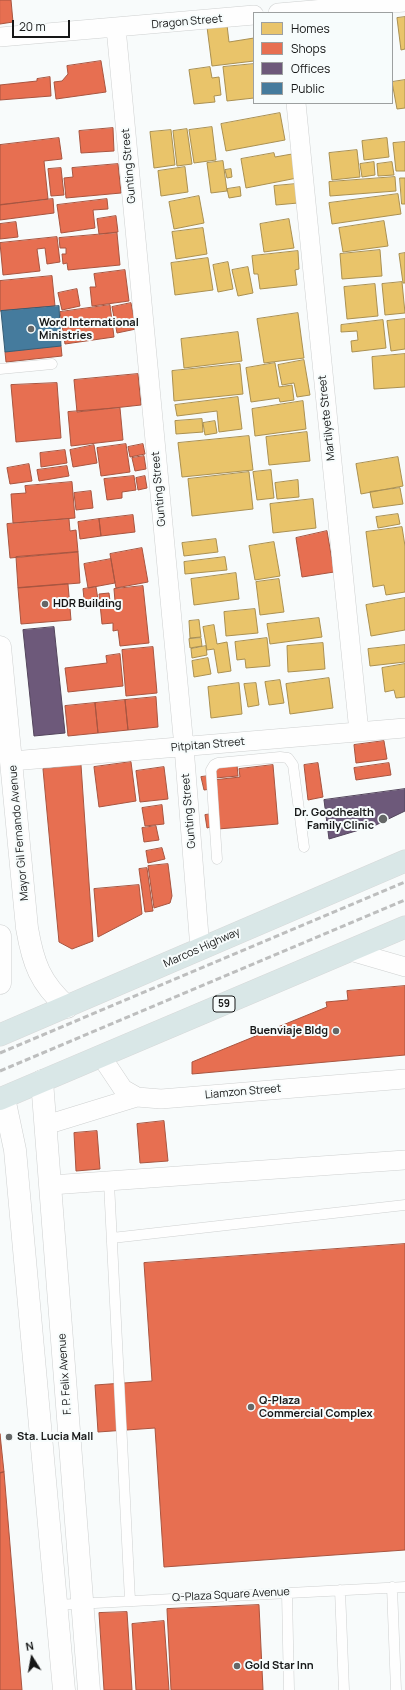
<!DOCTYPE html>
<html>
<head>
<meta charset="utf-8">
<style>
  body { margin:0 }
  #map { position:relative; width:405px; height:1690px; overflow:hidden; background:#f8fbfb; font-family:Manrope,sans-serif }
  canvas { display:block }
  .legend { position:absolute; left:253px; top:12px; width:140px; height:92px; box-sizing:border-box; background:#f7fcfc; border:1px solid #9da0a0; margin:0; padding:5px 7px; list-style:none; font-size:12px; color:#161717 }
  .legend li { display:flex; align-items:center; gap:8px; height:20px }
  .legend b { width:20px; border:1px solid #9da0a0 }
  .north { position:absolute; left:12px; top:1638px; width:40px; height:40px; -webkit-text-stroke:3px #f7fcfc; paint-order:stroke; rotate:349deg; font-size:11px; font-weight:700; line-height:16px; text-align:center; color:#161717 }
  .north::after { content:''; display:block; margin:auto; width:14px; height:18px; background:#161717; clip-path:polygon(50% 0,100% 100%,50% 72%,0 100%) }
  .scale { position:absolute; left:12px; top:20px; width:58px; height:18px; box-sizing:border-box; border:2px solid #161717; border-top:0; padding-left:5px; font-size:12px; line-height:14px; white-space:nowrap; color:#161717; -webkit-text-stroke:3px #f7fcfc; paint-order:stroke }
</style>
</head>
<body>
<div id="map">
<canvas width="405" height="1690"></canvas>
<ul class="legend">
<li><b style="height:11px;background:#e9c46a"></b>Homes</li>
<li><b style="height:11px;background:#e76f51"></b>Shops</li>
<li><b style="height:11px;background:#6d597a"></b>Offices</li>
<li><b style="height:11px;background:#457b9d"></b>Public</li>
</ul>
<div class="north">N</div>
<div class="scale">20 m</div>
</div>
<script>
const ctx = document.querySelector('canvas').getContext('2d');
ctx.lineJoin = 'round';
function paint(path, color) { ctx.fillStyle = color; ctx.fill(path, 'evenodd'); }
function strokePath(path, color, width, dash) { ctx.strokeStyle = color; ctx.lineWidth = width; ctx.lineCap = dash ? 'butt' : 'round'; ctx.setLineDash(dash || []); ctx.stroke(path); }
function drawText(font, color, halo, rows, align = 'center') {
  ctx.font = font + ' Manrope,sans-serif'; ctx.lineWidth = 4; ctx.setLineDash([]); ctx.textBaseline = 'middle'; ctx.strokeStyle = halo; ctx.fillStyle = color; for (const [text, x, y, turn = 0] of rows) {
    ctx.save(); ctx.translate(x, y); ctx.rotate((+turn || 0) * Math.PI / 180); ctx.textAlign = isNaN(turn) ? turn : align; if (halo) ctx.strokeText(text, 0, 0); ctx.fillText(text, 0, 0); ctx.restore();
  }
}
const homes = new Path2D(`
  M405,17V49L401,50L397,18Z
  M227,25L229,42L254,38V61L212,66L207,27Z
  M254,64V98L227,101L223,67Z
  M210,67L212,78L219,77L221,95L214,96L215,102L194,104L189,70Z
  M405,80V108L397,109L392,82Z
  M280,113L285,140L226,151L221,124Z
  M212,127L216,160L194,163L189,130Z
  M187,129L192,164L177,166L173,131Z
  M171,130L175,165L154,168L150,132Z
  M387,138L389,157L364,160L362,141Z
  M405,142V171H396L393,143Z
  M357,150L360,177L332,180L329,153Z
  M274,153L275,157L292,154L297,178L246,188L241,159Z
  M223,161L227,191L211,193L207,163Z
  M374,162L375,175L362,177L360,164Z
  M392,162L394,175L378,176L377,164Z
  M185,167L188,192L161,196L158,171Z
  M231,169L232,177L227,178L225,170Z
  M395,177L396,191L330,196L329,182Z
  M400,178H405V204H402Z
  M296,184L298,203L276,205L274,186Z
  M240,187L241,196L229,198L227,189Z
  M398,194L401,214L332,224L329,203Z
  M199,196L204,223L174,229L169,202Z
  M289,219L294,248L264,252L260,224Z
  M384,221L388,246L343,252L339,228Z
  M203,228L207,254L176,259L172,232Z
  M380,250L382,276L342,279L340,254Z
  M298,251L299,269L295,270L297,285L260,289L258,274H254L252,256Z
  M405,253V283H403L399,254Z
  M208,258L213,290L175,295L171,263Z
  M228,262L233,289L218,292L213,265Z
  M248,267L253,293L238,296L232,270Z
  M402,282L405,313L385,315L382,284Z
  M375,284L378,316L347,319L344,287Z
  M298,313L304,358L264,363L257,319Z
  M405,319V349L391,351L387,321Z
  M383,320L386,348L352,352L351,341L358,340L357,331L341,332V325Z
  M238,332L242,361L184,368L181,339Z
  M405,354V387L374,389L372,357Z
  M304,360L310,395L297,397L294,383L282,385L278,365Z
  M275,363L279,387L292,385L294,400L280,402L279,398L251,402L246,368Z
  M240,364L243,394L174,401L172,371Z
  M238,397L242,429L219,432L217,411L177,416L175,405Z
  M303,401L306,429L255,436L252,409Z
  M202,419L203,432L176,434L175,421Z
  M215,421L217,433L205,435L203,423Z
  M307,432L310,461L269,465L266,437Z
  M249,436L253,470L182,477L178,443Z
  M398,457L403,486L361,494L356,464Z
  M271,470L274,498L257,500L253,472Z
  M249,472L253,509L192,516L188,479Z
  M298,480L299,497L277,499L275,483Z
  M400,488L403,504L373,508L370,492Z
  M313,499L316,528L273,533L270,504Z
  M398,514L400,524L378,528L376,517Z
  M402,527L405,546V592L386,595L384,585L373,587L366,532Z
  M216,539L218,552L184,556L182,543Z
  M274,542L280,576L255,580L249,546Z
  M225,557L227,570L185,574L184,562Z
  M236,573L239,599L194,605L191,579Z
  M279,579L284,612L260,615L256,582Z
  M405,598V630L371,636L366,605Z
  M255,609L258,633L226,636L224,612Z
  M319,618L322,637L270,644L267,624Z
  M199,620L201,637L190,638L189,621Z
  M214,625L217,644L227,642L231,671L218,673L214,649L207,650L203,627Z
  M201,638L202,646L190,648L189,639Z
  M267,638L270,666L246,668L245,659L237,660L235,642Z
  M323,643L325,669L288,672L287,646Z
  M405,645V662L370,666L368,649Z
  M206,646L207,655L192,658L191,649Z
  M208,658L211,674L194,677L192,661Z
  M405,664V697L396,698L394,690L385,692L382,668Z
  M329,678L333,708L290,714L286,684Z
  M280,680L284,703L269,705L265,682Z
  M239,683L242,714L211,718L208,687Z
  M256,683L259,705L248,707L244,684Z`);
paint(homes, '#e9c46a');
strokePath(homes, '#aa9051', 1);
const shops = new Path2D(`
  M0,0H11L13,22L0,24Z
  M101,61L106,92L56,99L54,82L62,81L68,74L67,66Z
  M50,77L51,96L0,100V85L37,81V79Z
  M113,128L114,151L81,153L79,131Z
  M59,138L62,159L44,161L48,199L0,205V145Z
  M118,164L121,193L66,198L64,178L73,177L72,168Z
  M61,168L64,195L51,196L48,169Z
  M53,199L54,213L0,220V205Z
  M107,199L108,209L93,210L95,228L61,233L57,205Z
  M116,216L118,232L99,234L97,219Z
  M16,222L18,237L0,239V224Z
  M117,233L120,265L68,270L67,263L63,264L62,254H66V248H60L59,238Z
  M57,237L60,262L47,264L45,248L37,249L40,271L3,275L0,243Z
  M125,270L129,301L92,306L90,287H96L94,274Z
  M52,276L55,306L0,311V281Z
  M77,289L80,306L62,310L58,293Z
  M131,303L136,329L117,333L112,307Z
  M110,305L114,337L65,344L60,312Z
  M61,346L62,356L6,362L5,352Z
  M138,374L141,405L77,412L74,380Z
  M57,383L61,438L16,442L11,385Z
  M120,408L123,440L71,446L68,412Z
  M126,444L130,472L101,476L97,448Z
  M143,444L145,454L130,457L128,447Z
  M94,445L97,463L73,467L70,450Z
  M65,450L67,463L41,467L40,453Z
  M144,456L146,469L135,471L132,458Z
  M29,464L32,481L10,484L7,468Z
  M67,466L69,476L39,481L37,470Z
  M134,476L136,490L122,492V498L107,500L104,479Z
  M145,476L147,488L138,490L136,478Z
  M72,482L75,518L13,523L11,494L26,493L25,486Z
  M91,491L93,508L76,510L74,493Z
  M133,515L135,532L101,536L99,519Z
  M69,519L70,531L76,530L78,552L10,558L7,524Z
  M99,519L101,536L80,539L78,522Z
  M327,531L334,572L302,577L296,538Z
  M142,548L148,582L116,588L110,554Z
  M78,552L80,583L18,588L16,557Z
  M111,559L115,583L88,588L84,564Z
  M68,584L71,620L21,624L18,588Z
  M143,586L149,643L120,646L118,630L113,631V623L102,624L99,594L109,593L110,601H115L114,589Z
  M96,587L99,606L85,608L83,589Z
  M153,647L157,693L126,696L122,650Z
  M120,654L123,686L68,692L65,668L107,663L106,656Z
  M156,697L158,727L128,730L125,700Z
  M125,700L128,730L98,733L95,703Z
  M95,703L98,733L68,736L65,706Z
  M384,741L387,759L356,763L354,745Z
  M131,762L136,801L99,807L94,767Z
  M318,763L323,797L308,800L304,765Z
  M389,763L391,775L356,780L354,768Z
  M81,765L93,941L72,949L59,942L43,769Z
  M237,765L238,776L215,778L214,767Z
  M273,765L278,824L218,829L213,780L240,777L239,769Z
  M164,767L168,799L140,802L136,771Z
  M209,776L211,789L204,790L201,777Z
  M162,805L164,824L145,826L142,808Z
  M212,814L214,826L207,828L205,815Z
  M156,826L159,840L144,842L142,828Z
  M162,848L165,859L148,863L146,851Z
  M168,864L172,896L170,903L154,908L148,866Z
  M147,868L153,911L145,912L139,869Z
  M139,885L142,914L98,937L94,889Z
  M405,986V1055L192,1074V1062L327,1007L326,1002L348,1000L347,991Z
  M164,1121L168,1161L140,1163L137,1124Z
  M97,1131L100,1169L76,1171L74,1133Z
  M405,1244V1550L164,1567L155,1428L98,1432L95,1385L152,1381L144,1263Z
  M0,1434L4,1472L0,1473Z
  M4,1472L22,1690H0V1473Z
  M259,1605L263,1690H171L167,1609Z
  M127,1612L132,1690H104L99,1613Z
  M164,1621L169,1690H136L132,1624Z`);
paint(shops, '#e76f51');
strokePath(shops, '#a85540', 1);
const offices = new Path2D(`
  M54,627L65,733L34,736L23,630Z
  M405,789V811L376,825L329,839L324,800Z`);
paint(offices, '#6d597a');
strokePath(offices, '#53455c', 1);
const public = new Path2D(`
  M59,306L61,346L5,352L1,311Z`);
paint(public, '#457b9d');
strokePath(public, '#375d75', 1);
const service = new Path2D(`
  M0,369L52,364
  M217,859L211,770L214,765L218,763L280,757L288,758L293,765L304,847
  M109,1183L130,1600
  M112,1238L405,1205
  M392,1587L396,1690
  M340,1590L344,1690
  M287,1593L289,1690
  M56,1605L405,1587`);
const minor = new Path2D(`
  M278,13L405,2
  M116,28L184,747L200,949
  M0,37L254,15
  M296,103L359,732
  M12,761L405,728
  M350,951L405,967
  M101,1056L123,1089L137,1097L161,1099L405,1079
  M46,1125L137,1097
  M51,1185L405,1160`);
const secondary = new Path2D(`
  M0,647L27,928C33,963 40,983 67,1007
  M0,936V983
  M42,1081L89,1690
  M4,1098L15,1150L64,1690`);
const primary = new Path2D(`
  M0,1035L405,861
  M0,1099L405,927`);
strokePath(service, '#ced0d0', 11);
strokePath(minor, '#ced0d0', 20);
strokePath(secondary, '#ced0d0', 23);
strokePath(primary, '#d7d8d8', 23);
strokePath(service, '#fefefe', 10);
strokePath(minor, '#fefefe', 19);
strokePath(secondary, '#fefefe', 22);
strokePath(primary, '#d9e7e7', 22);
strokePath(new Path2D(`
  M0,1053L405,882
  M0,1071L405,900`), '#bdbebe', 3, [6, 3]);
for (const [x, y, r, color] of [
  [31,329,4,"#656767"],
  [45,604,4,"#656767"],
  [383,819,5,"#656767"],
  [336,1031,4,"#656767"],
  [251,1407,4,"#656767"],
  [9,1437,4,"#656767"],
  [237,1666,4,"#656767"]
]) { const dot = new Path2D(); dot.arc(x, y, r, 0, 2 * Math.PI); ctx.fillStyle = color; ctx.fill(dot); strokePath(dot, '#f7fcfc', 1.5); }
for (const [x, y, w] of [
  [224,1004,22]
]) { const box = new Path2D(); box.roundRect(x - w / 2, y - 8, w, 16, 3); ctx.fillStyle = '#f7fcfc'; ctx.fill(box); strokePath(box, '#161717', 1); }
drawText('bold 10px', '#161717', null, [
  ["59",224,1004]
]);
drawText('11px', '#161717', '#f7fcfc', [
  ["Dragon Street",187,22,-5],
  ["Gunting Street",129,166,-95],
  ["Martilyete Street",327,418,-96],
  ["Gunting Street",159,489,-95],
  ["Pitpitan Street",208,745,-5],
  ["Gunting Street",189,811,-95],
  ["Mayor Gil Fernando Avenue",19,833,-95],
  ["Marcos Highway",202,948,-24],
  ["Liamzon Street",243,1092,-5],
  ["F. P. Felix Avenue",65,1374,-94],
  ["Q-Plaza Square Avenue",231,1595,-3]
]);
drawText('bold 11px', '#161717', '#f7fcfc', [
  ["Word International",39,323],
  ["Ministries",39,336],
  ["HDR Building",53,604],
  ["Dr. Goodhealth",374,813,"right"],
  ["Family Clinic",374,826,"right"],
  ["Buenviaje Bldg",328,1031,"right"],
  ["Q-Plaza",259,1401],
  ["Commercial Complex",259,1414],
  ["Sta. Lucia Mall",17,1437],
  ["Gold Star Inn",245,1666]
], 'left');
</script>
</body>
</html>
